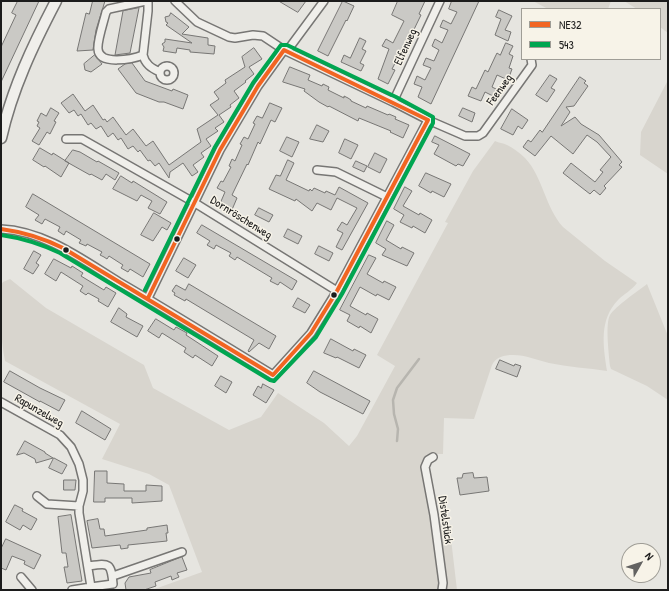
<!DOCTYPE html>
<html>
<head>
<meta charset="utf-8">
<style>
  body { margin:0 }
  #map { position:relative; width:669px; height:591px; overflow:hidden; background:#e6e5e0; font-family:"Patrick Hand",sans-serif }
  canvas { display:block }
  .frame { position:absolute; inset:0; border:2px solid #1c1c1c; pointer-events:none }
  .legend { position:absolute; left:521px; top:8px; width:140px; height:52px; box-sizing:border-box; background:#f7f3e8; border:1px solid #9f9d96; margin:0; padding:5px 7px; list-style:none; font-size:12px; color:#1c1c1c }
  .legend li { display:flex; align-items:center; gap:8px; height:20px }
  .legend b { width:20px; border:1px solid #9f9d96 }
  .north { position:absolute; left:621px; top:543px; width:40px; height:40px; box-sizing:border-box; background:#f7f3e8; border:1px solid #9f9d96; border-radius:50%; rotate:51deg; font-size:11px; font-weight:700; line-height:16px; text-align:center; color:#1c1c1c }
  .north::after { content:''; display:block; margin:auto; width:14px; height:18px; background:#636261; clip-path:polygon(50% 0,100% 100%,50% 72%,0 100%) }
</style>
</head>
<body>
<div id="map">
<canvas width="669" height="591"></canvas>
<div class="frame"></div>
<ul class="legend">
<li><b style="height:5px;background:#f26522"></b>NE32</li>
<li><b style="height:5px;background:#00a651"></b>543</li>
</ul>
<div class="north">N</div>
</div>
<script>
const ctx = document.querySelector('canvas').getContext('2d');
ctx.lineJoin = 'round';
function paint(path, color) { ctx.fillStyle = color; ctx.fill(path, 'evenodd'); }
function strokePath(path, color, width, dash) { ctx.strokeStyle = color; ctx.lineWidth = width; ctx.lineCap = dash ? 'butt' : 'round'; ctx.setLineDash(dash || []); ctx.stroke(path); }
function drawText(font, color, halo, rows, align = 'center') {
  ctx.font = font + ' "Patrick Hand",sans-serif'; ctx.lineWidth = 3; ctx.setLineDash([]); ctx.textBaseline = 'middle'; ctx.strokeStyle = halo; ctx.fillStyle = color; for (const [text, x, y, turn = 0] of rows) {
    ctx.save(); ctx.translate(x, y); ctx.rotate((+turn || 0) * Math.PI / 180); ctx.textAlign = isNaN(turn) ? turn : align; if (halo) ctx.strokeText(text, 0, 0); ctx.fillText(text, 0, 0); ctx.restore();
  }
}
paint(new Path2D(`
  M533,1H611L608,9H548Z
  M624,1H668V33L660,27V9H637Z
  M668,80V174L640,155L641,132Z
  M495,141C499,143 503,143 507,145C513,148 520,153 525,158C543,177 545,207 563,227L605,261L637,283C632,290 624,294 618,300C599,320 603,345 607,371C588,368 568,367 549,363C537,360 526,355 513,355C504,355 496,357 492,365L474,419L444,418L443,454H436L427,458L429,507L451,539L457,590H152L202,572L169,485L149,474L102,459L120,424L5,361C0,336 1,310 1,285L3,282L10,279L46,308L144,365L153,388L229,430L261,417L278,393L324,423L349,446L357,436L395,366L377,355L448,223L445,222L473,171Z
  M647,284L668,336V400L647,386L611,369L610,366C609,355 605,324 610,315C616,306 638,291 647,284Z`), '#d8d5ce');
strokePath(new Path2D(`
  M397,441L398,429L394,414L393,400L397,388L419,359`), '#b7b5af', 2.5);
const building = new Path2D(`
  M18,1H39L1,82V47L16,15L12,13Z
  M93,1H105L96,30L93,50L77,51L86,13L89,14Z
  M279,1H306L298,12Z
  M343,1L354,6L347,21L346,20L328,56L318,51Z
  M398,1H425L419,14L421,15L405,48H403L392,69L395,70L388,84L378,79L389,49L382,46L386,39L393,43L404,21L392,15Z
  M452,1H479L431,104L418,97L422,87L414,84L417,76L425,80L431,68L423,65L426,58L434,61L439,50L432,46L435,39L442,43L448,30L440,27L443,20L451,24L457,12L449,9Z
  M139,8L130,53L115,55L123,11Z
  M499,10L512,16L505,30L511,32L508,41L495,35L501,19L496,17Z
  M171,13L189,27L182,34L208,38V45L215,46L214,54L190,52V50L177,48L176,53L163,51L164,47L162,44L165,42V39L192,43L166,25L168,23L166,22L165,17L169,16Z
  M360,38L366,41L362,49L366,51L360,63L364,65L361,71L341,62L344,55L350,58Z
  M506,43L513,46L509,54L513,56L509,68L512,69L508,80L497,75L492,87L498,90L495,97L485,92L481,101L468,96L472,87L476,89L485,70L488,72L495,57L497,53L500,55Z
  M254,48L262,59L249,67L254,74L245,81L246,82L234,91L239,98L230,105L231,107L219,115L224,122L215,128L218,131L206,139L211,146L201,153L204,157L193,165L198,172L192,176L183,163L170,172L169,178L159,163L155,166L150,160L148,161L140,150L138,152L133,146L128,149L121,138L118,140L113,133L108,137L101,126L96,129L91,123L88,125L81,114L78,116L74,110L69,113L61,103L73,94L85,111L93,105L103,120L105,119L107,122L113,117L126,135L133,129L146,146L153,141L169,165L201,142L197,129L218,115L210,105L219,99L214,92L226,83L225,80L245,67L242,57Z
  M95,55L102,64L91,72L85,70L84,64Z
  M132,63L145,81L172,91L173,89L188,95L183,109L164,102H159L136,93L118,69L125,64Z
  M290,67L310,75L308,80L322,86L323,84L329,87L328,90L344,98V96L348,98L351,100V101L366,108L367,106L388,115L389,114L396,117L395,119L409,125L403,138L390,132L391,131L359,118L358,121L329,106L328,107L319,102L304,91L305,89L283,82Z
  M550,75L557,79L551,88L555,90L547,102L536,95Z
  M580,77L586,81L584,83L588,86L574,106L566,107L570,112L561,126L575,117L581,124L599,135L622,162L619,165L622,167L604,186L606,188L600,195L594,190L590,194L563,173L571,163L595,182L603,172L600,170L611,157L597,142L587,135L573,154L551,136L535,156L523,147L528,140L531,142L540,130L542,132Z
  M270,103L282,108L275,122L271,120L260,144L258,142L248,165L247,164L232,195L237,198L231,212L219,206L225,192L217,188L221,181L223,182L231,167L229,166L232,159L235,161L242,145L240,144L244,137L248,139L255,124L253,123L257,116L262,118Z
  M51,108L59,113L54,121L56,122L50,134L47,132L39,145L32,141L40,128L37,126L39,122L37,121L41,113L46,116Z
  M463,108L475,113L472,122L459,116Z
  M512,109L528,120L522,129L518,126L513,135L501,129Z
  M317,125L329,131L323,142L310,139Z
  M435,136L470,154L463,166L458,164L456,166L434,154L439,145L432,142Z
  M287,137L299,142L292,157L280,151Z
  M345,139L358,145L351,159L339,153Z
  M40,148L52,155L53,153L69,163L61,177L45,166L44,167L33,160Z
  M73,150L80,152L97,162L98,161L119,173L115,180L106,174L102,180L91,174L90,175L65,161Z
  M375,153L387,159L380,173L368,167Z
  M288,160L294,163L286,180L309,191L310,189L312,191L314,188L325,193L326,191L335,195L339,187L368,203L342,250L336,247L343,233L337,230L342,222L347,225L357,208L337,198L331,210L317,203L312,211L296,199L295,201L269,189L276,175L280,176Z
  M356,161L367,166L364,172L353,167Z
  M426,173L451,184L444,197L432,191L431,193L419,186Z
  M121,176L132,183L133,181L167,202L160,214L148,208L152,201L141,195L137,201L113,189Z
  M405,187L412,191L403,206L419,215L420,213L432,220L425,233L413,226L412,228L400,222L404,215L394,209Z
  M33,194L150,264L143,277L130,269L128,272L121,268L123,265L109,256L107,259L104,257L100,255L102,252L87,244L86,246L79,243L81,240L66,231L64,235L58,231L60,227L45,219L42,224L35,220L39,215L26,207Z
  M259,208L273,215L269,222L255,215Z
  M154,213L171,223L167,230L162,227L153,241L141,235Z
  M387,221L394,225L386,240L401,249L402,247L414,253L407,266L382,255L386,249L376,243Z
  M202,225L297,281L292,290L280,282L278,285L270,281L272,278L237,257L235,260L229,256L231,253L216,245L214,249L207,245L210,241L197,233Z
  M288,229L302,236L298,244L284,237Z
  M319,246L333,253L329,261L315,254Z
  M34,251L41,255L36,263L39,265L33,274L24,269Z
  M369,255L376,258L367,274L383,283L384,281L396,287L389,300L377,294L376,296L360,287L350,306L366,315L367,313L378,319L371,333L360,326L359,328L347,321L350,315L340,310Z
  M184,258L196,265L188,278L176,271Z
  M54,259L71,268L72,266L83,273L81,276L104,290L106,287L116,293L108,307L98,301L99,299L88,293L86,295L80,291L83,286L61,272L56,281L45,274Z
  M189,284L276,336L269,349L259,343L249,352L248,351L254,340L186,299L185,301L174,295L175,293L172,291L176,285L185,290Z
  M298,298L310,305L305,313L293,307Z
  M119,308L127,314L126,317L143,326L137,337L111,322Z
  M156,319L174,330L176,327L187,333L186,335L218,356L212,366L195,355L193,358L184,352L186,348L162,333L159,338L148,331Z
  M331,339L353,351L354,349L366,355L359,368L337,357L336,358L324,353Z
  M500,360L514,366L515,364L521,366L517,377L496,369Z
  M10,371L40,388L65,400L59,411L40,401V402L4,382Z
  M314,371L370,401L363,414L320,392L307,383Z
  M221,376L232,382L226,393L215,386Z
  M263,384L274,390L266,403L253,395L258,386L261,388Z
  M82,411L111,429L105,440L76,423Z
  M25,441L45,452V453L53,458L36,463L35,459L24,453L17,455Z
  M54,458L67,465L62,474L49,468Z
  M95,471H107V483L124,484V491H146V485L162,486V501L132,503V498H105V502H94Z
  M473,473L474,478L487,477L489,491L460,495L457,478H462L463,474Z
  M64,480H76L75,490H64Z
  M15,505L23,509L22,511L37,519L31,530L23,525L20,530L6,522Z
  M71,515L82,581L67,583L64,567H68L66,553H62L58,517Z
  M98,519L100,529H104L105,536L147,530V528L167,525L168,533H166L167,541L128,545V548L121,549L120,545L92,548L87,521Z
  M6,539L41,555L34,569L24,564L25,561L12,556L6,570L1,568V549Z
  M182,557L187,570L177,573L179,577L172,580L171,576L155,582L156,586L144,590H126L125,583L129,577L151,573L150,570Z`);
paint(building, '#cac9c5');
strokePath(building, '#777674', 1);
const street = new Path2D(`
  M148,1V11L143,55C145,64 151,68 160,72
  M175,1L197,22L229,37L235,38L253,35L263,36L284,50L393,102L428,120L465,136H478L483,133L532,65L531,59
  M287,51L324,1
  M143,55C133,59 99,66 98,49C97,41 104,21 106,12L109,9L146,1
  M160 73a7 7 0 1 1 14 0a7 7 0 1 1-14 0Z
  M393,102L440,1
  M66,139H82L105,152L195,203L337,291
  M317,170L336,172L387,197
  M1,229C45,231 83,260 119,282C171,312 222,344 273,375L311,333L337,291L428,120
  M148,298L220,150L258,86L284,50
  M1,402L60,435L71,447L79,464L83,480V491L79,506V513L91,587L113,584C111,562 109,563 88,566
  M433,457L428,460L425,467L434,515L443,583L442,590
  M37,496L47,504L79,506
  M113,576L182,552
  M21,577L32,590
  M72,590L91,587`);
const secondary = new Path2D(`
  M1,138C12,89 33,45 56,1`);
strokePath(street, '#777674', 10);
strokePath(secondary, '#777674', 13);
strokePath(street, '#f0efeb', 7);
strokePath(secondary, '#f0efeb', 10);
strokePath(new Path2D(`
  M1,229C23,232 43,238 63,248L273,375L311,333L337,291L428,120L284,50L258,86L220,150L148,298`), '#f26522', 4);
strokePath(new Path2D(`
  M1,235C22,238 41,244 60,253L270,380L274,381L316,337L342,294L433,123V117L396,97L287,45H281L253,83L215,147L145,290`), '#00a651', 4);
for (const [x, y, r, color] of [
  [177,239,3.5,"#1c1c1c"],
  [66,250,3.5,"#1c1c1c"],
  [334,295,3.5,"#1c1c1c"]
]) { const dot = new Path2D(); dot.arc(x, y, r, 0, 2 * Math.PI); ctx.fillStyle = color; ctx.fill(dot); strokePath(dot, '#f7f3e8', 1.5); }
drawText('12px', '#1c1c1c', '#f7f3e8', [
  ["Elfenweg",406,47,-65],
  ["Feenweg",500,90,-54],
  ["Dornröschenweg",241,218,32],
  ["Rapunzelweg",39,411,30],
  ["Distelstück",445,520,82]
]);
</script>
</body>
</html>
